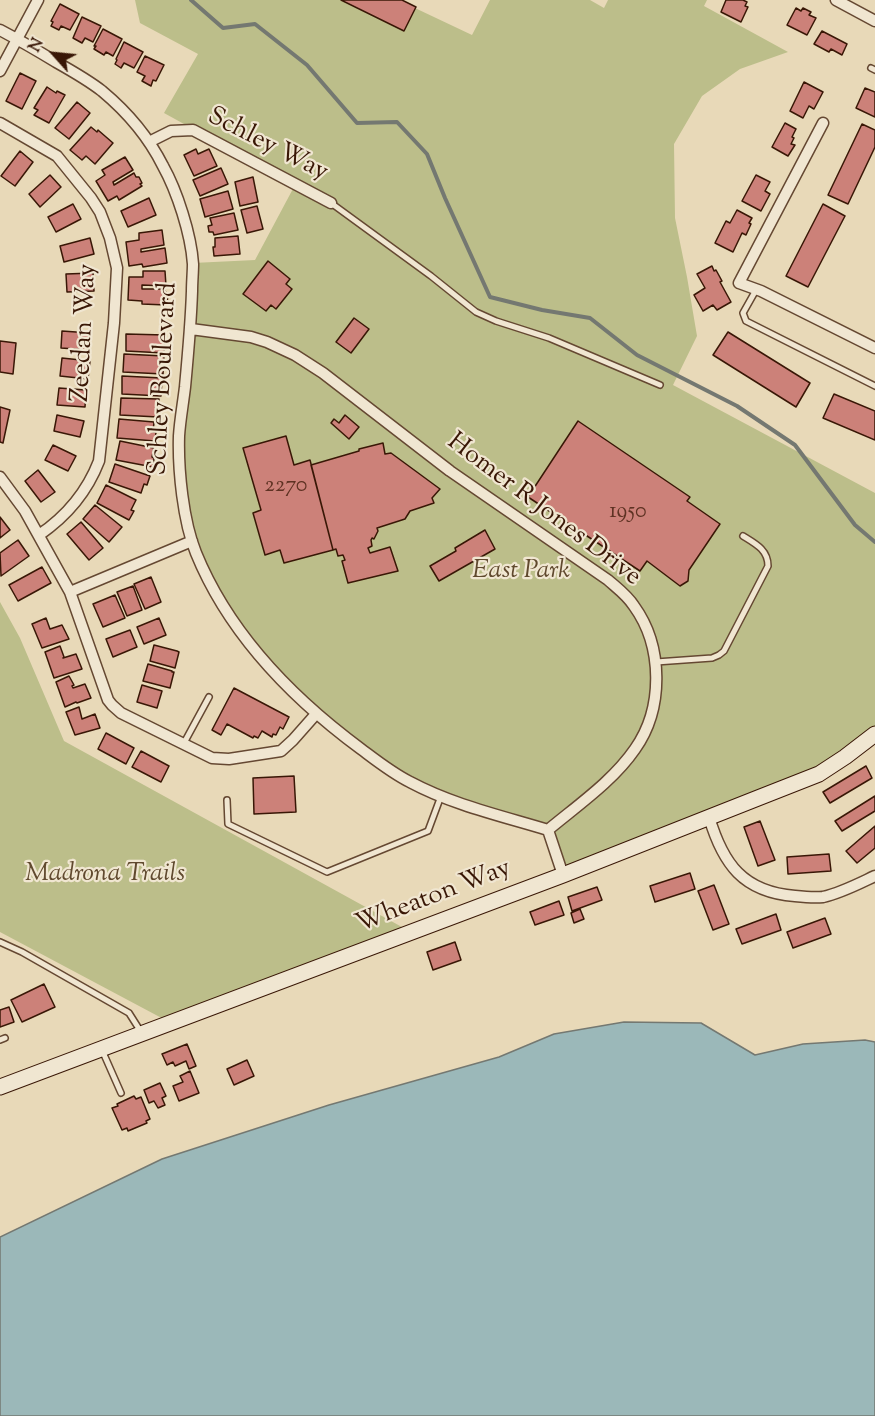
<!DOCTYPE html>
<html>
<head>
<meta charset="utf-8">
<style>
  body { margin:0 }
  #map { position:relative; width:875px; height:1416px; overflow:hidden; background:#e8d9b8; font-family:"Sorts Mill Goudy",serif }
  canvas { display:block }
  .north { position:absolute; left:24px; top:24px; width:60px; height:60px; -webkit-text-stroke:4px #f0e6d1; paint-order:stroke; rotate:297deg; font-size:16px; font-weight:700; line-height:24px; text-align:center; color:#391706 }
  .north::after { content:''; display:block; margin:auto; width:21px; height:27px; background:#391706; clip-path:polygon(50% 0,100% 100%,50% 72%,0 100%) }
</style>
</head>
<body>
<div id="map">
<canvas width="875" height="1416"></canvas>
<div class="north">N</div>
</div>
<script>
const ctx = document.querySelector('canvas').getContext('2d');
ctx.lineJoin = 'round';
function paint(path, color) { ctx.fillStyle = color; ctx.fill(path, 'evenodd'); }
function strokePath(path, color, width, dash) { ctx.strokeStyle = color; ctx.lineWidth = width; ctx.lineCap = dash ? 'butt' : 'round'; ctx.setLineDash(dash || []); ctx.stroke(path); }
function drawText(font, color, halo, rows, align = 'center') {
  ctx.font = font + ' "Sorts Mill Goudy",serif'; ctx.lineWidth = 4.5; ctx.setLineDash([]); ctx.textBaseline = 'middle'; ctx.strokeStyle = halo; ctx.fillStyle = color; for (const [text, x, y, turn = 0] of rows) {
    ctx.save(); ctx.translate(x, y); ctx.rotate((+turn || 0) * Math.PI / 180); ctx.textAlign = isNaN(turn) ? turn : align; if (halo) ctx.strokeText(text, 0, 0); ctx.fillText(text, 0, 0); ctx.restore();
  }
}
paint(new Path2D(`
  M135,0H398L472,35L490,0H590L604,8L608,0H707L704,6L788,52L740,69L702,96L674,144L675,218L687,277L697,336L673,385L875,493V734L845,757L563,875L548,830L449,799L389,769L260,657L195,553L180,463L193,263L255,260L295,185L164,113L198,54L140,23Z
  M0,602L20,638L64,741L411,932L171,1023L0,932Z`), '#bcbe8a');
const water = new Path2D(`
  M624,1022L701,1023L755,1055L803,1044L865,1040L875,1042V1416H0V1237L162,1159L329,1105L499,1057L554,1034Z`);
paint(water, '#9bb8b9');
strokePath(water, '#747871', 1.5);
strokePath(new Path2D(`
  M191,0L223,28L255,24L307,65L357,123L397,122L427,154L445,198L490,297L542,310L590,318L637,355L737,406L795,445L855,525L875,542`), '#747871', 4);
const building = new Path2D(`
  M341,0H402L416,7L404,31Z
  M726,0H743L747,2L745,6L748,7L741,22L721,12Z
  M60,4L79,14L70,30L61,26L59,30L51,26L53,22L51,21Z
  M796,8L801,11L803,8L811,12L809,15L816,18L807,35L787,25Z
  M82,17L101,26L93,42L85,38L82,43L73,38Z
  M103,29L122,39L113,56L106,52L104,55L94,49L96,46H94Z
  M822,31L847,44L842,55L831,49L829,52L814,44Z
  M124,42L143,52L134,68L124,63L121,68L115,64L117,60L116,59Z
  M145,56L164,65L156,81L153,80L151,86L142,81L145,76L137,72Z
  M20,73L36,81L22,109L6,101Z
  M804,82L823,92L814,109L809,106L803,118L790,111Z
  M47,87L56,93L57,91L65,95L49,123L34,115L38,110L34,108Z
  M865,88L875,92V117L856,108Z
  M77,102L90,113L69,139L55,128Z
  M785,123L796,129L792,137L794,138L791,144L795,145L788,156L772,147Z
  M862,124L875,130V147L848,204L828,195Z
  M91,127L97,132L98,130L113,143L95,164L86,156L82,160L70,150Z
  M196,149L198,154L209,149L217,166L194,176L184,155Z
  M20,151L33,162L15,186L1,176Z
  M125,157L133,170L113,182L114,185L134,173L136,177H139L142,183L140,184L142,186L119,200L117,196L108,201L96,181L105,175L102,170Z
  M221,168L228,184L200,196L193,180Z
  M50,175L61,187L40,207L29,194Z
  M756,175L770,182L765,191L770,194L761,211L742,201Z
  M253,177L258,202L240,206L235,182Z
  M228,191L233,209L205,217L200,199Z
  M149,198L156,215L128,227L121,211Z
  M73,204L81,219L56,232L48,217Z
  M823,204L845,216L808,287L786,276Z
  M257,206L263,229L247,233L241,210Z
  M737,210L752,218L749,223L751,224L746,235L742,233L733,252L715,243L726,221L730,223Z
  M234,213L238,230L214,235L213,232H209L208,226L212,225L210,218Z
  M162,230L164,245L141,249V252L165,248L167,263L143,267L142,264L129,266L126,242L139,240V233Z
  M238,236L240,254L214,256L213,247H215V238Z
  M90,238L94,254L64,262L60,246Z
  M268,261L290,279L286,284L292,289L276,309L271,305L266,311L243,294Z
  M712,266L714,271L716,270L722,281L720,282L731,302L717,310L713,305L703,311L694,295L705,288L697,274Z
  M143,271H165L166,286L142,285V289H165V292H166V295H168L167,303H166V305L142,304V301L128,300L129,277H143Z
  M93,273L94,291L67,292L66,274Z
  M354,318L369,329L351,353L336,342Z
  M62,331L90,333L89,350L61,348Z
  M728,332L810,383L796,407L713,355Z
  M126,334L165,335L164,353L126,351Z
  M0,341L16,343L13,374L0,372Z
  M124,354L164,356L163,374L123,372Z
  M62,358L90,361L88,379L60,376Z
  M122,376L162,378L161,396L122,394Z
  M59,388L86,390L85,407L57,405Z
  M834,394L875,411V440L823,418Z
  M121,398L159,399L158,417L120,415Z
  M0,407L10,410L3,443L0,442Z
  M57,415L84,421L80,437L54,431Z
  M345,415L359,427L349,439L331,423L334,419L339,423Z
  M119,419L154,422L153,432H156L155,441L117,438Z
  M578,421L690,497L687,501L720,524L689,570L688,581L680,586L647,561L640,571L528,497Z
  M286,436L294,465L310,460L333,550L284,563L280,550L265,555L253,513L261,510L243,448Z
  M120,441L154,448L152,457L154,458L153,467L116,460Z
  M383,443L385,454L391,453L440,489L432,498L434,503L410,511L405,519L377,528L378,531L374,539L372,538L371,540L372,546L368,548L370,553L390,547L398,571L348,583L342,561L345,560L343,555L338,556L336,549L333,550L311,465L359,451V449Z
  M53,445L76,456L68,471L45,460Z
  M115,464L150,476L147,485L144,484L141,493L109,482Z
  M38,470L55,492L41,502L25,481Z
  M106,485L136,500L131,510L134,511L129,520L97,503Z
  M95,505L122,527L109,542L83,519Z
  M0,517L10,530L0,538Z
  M81,522L103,548L89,560L67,534Z
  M485,530L495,549L439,581L430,566L456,551L455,548Z
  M18,540L29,556L1,576L0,553Z
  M42,567L51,583L18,601L9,585Z
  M151,577L161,602L145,609L134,584Z
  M133,586L142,610L127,616L117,592Z
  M115,595L125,618L103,627L93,604Z
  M46,618L50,629L62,625L69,639L42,648L32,624Z
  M159,618L166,635L144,644L137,627Z
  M130,630L137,647L113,657L106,639Z
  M154,645L177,651L179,652L175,668L150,661Z
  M60,646L64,657L63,658L76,654L82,669L54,678L45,652Z
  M148,664L172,671V672H174L170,688L143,681Z
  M69,676L74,685L72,686L73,688L85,684L91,698L77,703L76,702L65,707L56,682Z
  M142,685L162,691L157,708L137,702Z
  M234,688L289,717L283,729L280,727L276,735L273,734L272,737L262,731L258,738L254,736L253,738L227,724L221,735L212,730Z
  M79,707L82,719L95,714L100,728L75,735L66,712Z
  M106,733L134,748L126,764L98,749Z
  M141,751L169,766L161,782L132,767Z
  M866,766L872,778L830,803L823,792Z
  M294,776L296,812L254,814L253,778Z
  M875,796V811L842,831L835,821Z
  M760,821L775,860L758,866L744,827Z
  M875,826V848L857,863L846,851Z
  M829,854L831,871L788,874L787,857Z
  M690,873L695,889L655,902L650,886Z
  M714,885L729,924L713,930L698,891Z
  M597,887L602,900L572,911L568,897Z
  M559,901L564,915L535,925L530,912Z
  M580,909L584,919L574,923L571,913Z
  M776,914L781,930L742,944L736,929Z
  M825,918L831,934L793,948L787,932Z
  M455,942L461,960L433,970L427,952Z
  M44,984L55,1007L22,1022L11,1000Z
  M9,1007L14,1022L0,1027V1010Z
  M187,1044L196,1066L189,1069L186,1061L175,1066L173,1062L167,1065L162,1054Z
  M247,1060L254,1076L234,1085L227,1069Z
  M190,1071L199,1093L179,1101L173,1086L183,1082L180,1076Z
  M160,1083L166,1096L162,1098L165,1105L158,1108L154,1101L149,1103L144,1090Z
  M134,1096L136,1099L141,1097L150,1119L146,1121L147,1123L128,1131L127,1128L122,1130L112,1108L118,1106L117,1104Z`);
paint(building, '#cc8179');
strokePath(building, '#391706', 1.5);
const lane = new Path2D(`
  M871,68L875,70
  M331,203L431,276L476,312L496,321L549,338L660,385
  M756,290L743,313L746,321L875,386
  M656,662L712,658L719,655L724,651L768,566C768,550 756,544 743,536
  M184,743L209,697
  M227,800L228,824L327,872L428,831L441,796
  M0,942L22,952L129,1013L141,1032
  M0,1040L5,1038
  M102,1050L121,1093`);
const street = new Path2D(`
  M836,0L875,21
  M0,30C19,40 38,51 56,62C72,71 88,80 102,91C126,111 149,138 163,166C177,191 191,234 193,264C193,272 192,282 192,291C191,323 188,355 185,387C183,404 180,420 179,436C178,470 183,521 196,553C229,634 292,698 361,749C377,761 392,773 410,782C453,805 502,816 548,830L563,875
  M0,71L38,0
  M0,123L57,156L91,198L100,212L110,238L117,268L114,323L99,461C87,492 67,516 39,535
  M823,123L739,283L761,291L875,348
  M149,142L171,131L193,130L331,203
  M191,329L251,337L267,342L295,355L323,373L450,471L608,580C617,588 627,595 634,606C663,646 664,708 635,749C613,781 578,805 548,830
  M0,477L25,511L70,592L108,700L112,705L121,713L212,758L229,759L281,751L293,740L316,714
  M70,592L192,541
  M709,817C723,864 743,892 795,896C804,897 814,898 823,897C841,893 858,884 875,876`);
const secondary = new Path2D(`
  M0,1087L563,875L758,798L819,774L845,757L875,734`);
strokePath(lane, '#654832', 8);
strokePath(street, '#654832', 13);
strokePath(secondary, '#391706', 17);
strokePath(lane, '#f0e6d1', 5);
strokePath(street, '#f0e6d1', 10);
strokePath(secondary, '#f0e6d1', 15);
drawText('22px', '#5e3223', null, [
  ["2270",286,487],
  ["1950",628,513]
]);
drawText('26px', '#391706', '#f0e6d1', [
  ["Schley Way",267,146,27],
  ["Zeedan Way",86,333,-87],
  ["Schley Boulevard",165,379,-87],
  ["Homer R Jones Drive",543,511,37],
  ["Wheaton Way",434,898,-21]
]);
drawText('italic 26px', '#60492e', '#f0e6d1', [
  ["East Park",521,573],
  ["Madrona Trails",105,876]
]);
</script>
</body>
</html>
